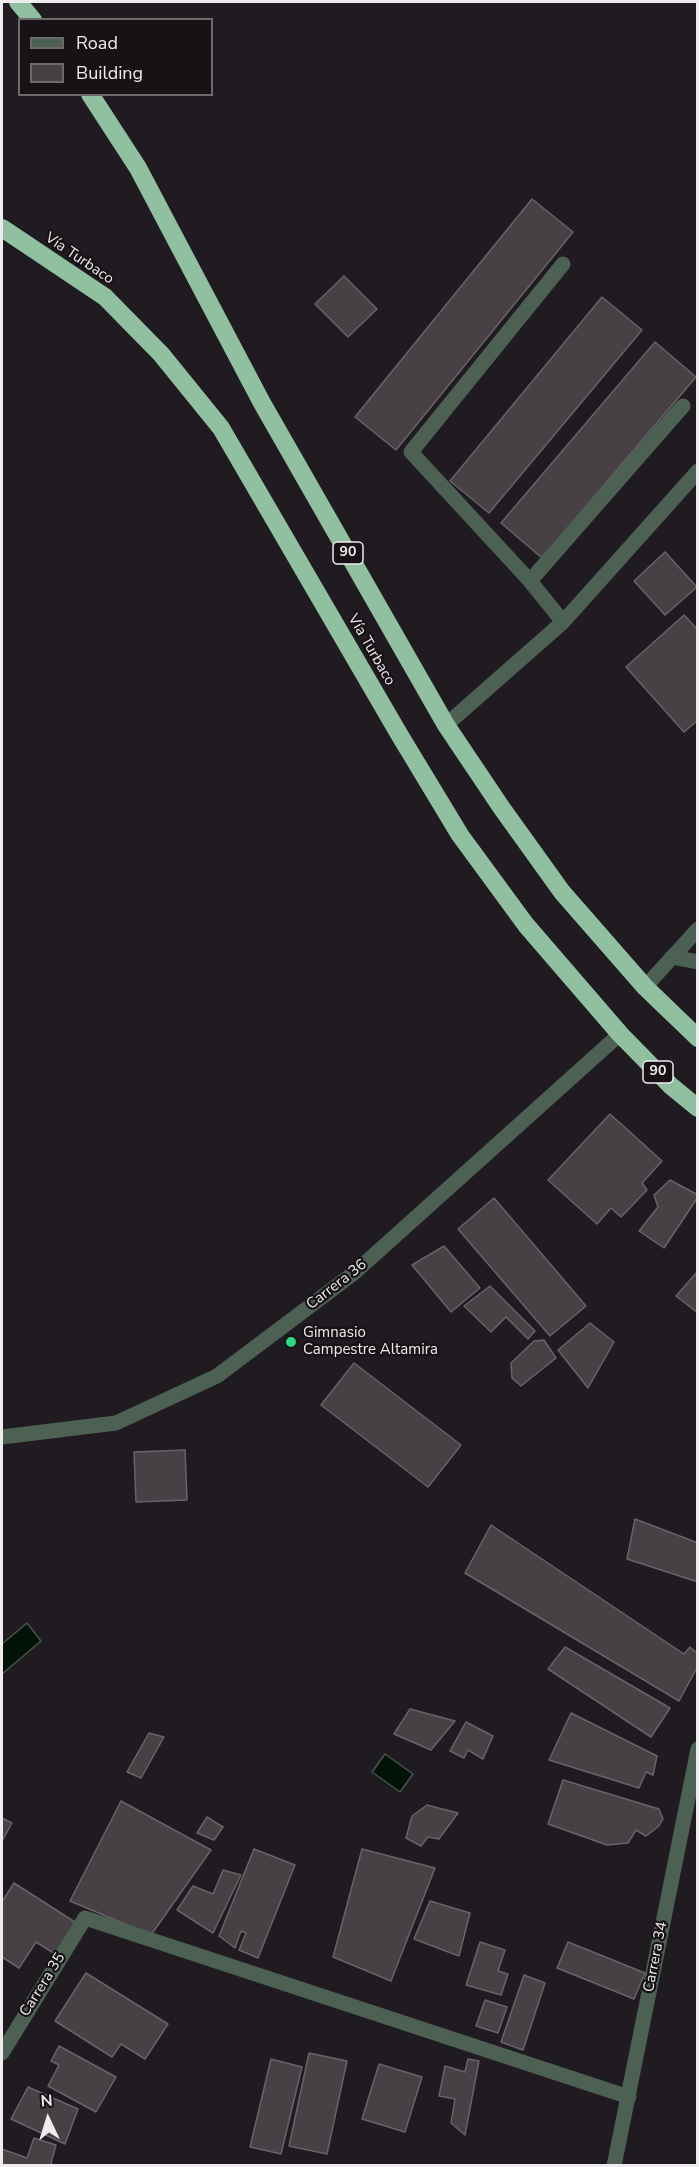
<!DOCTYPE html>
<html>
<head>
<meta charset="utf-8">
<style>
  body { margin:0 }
  #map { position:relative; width:699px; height:2167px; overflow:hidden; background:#201b20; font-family:"Nunito Sans",sans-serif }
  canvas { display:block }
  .frame { position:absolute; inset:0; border:3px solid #efecef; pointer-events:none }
  .legend { position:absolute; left:18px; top:18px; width:195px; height:78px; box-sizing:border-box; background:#161216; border:2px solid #6d696d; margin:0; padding:8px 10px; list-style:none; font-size:18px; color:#efecef }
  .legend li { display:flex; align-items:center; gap:12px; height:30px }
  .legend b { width:30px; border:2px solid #6d696d }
  .north { position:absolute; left:18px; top:2089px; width:60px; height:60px; -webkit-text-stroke:4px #161216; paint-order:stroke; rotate:356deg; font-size:16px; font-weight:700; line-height:24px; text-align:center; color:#efecef }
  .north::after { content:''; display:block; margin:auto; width:21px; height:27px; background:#efecef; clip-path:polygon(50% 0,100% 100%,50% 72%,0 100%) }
</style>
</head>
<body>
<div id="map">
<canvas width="699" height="2167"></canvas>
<div class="frame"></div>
<ul class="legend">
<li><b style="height:8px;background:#4d6054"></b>Road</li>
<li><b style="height:16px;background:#474146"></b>Building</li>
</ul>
<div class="north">N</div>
</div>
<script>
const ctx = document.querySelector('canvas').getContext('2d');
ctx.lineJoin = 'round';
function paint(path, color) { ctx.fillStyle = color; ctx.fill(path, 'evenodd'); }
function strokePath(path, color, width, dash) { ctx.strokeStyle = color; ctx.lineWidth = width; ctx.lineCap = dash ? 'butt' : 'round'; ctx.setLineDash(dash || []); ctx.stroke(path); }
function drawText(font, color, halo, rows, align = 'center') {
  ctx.font = font + ' "Nunito Sans",sans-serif'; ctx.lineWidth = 4.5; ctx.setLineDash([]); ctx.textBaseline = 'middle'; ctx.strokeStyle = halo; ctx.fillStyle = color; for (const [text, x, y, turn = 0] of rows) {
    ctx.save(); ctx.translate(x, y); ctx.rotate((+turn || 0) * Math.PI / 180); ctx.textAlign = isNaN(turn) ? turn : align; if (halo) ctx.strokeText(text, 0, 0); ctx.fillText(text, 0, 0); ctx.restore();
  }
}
const water = new Path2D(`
  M27,1623L41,1641L2,1674V1644Z
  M385,1754L413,1774L400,1792L372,1772Z`);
paint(water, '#001306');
strokePath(water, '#48544c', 1.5);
const building = new Path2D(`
  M532,199L573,232L396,450L355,417Z
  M344,276L377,309L348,337L315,304Z
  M602,297L642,330L489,513L450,481Z
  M655,342L696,377L542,558L501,523Z
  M665,552L697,587L665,615L634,581Z
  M684,615L698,630V720L684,732L626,667Z
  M610,1114L662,1161L642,1183L647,1190L621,1217L611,1208L597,1224L548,1180Z
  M670,1180L698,1195V1197L664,1248L639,1231L658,1207L654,1195Z
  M494,1198L586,1306L550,1336L458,1229Z
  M444,1246L480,1288L451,1312L412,1265Z
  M698,1271V1313L676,1296Z
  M490,1286L535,1331L528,1339L506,1317L491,1332L464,1306Z
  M590,1323L614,1342L588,1388L558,1350Z
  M544,1340L556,1358L521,1386L512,1378L511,1363L534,1341Z
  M354,1363L461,1445L428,1487L321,1405Z
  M185,1450L187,1500L136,1502L134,1452Z
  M635,1519L698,1543V1582L627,1559Z
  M491,1525L684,1654L690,1647L698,1654V1666L679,1701L465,1573Z
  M565,1647L670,1708L651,1737L548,1669Z
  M410,1709L455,1721L431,1750L394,1734Z
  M571,1713L657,1756L653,1775L646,1772L639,1788L549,1760Z
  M466,1722L493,1736L483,1759L468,1750L464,1758L450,1751Z
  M149,1733L164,1737L141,1778L127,1772Z
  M563,1780L659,1809L663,1819L659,1826L646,1836L636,1830L628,1843L607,1845L548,1824Z
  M121,1801L211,1850L151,1935L70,1901Z
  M427,1805L458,1813L439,1839L428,1837L421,1846L406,1838L412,1816Z
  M207,1817L223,1827L214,1840L197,1833Z
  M2,1818L12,1823L2,1841Z
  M254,1849L295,1865L258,1958L239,1950L246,1933L241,1931L235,1948L219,1936Z
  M362,1849L435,1868L391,1981L333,1957Z
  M223,1870L241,1875L213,1933L177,1910L193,1886L213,1894Z
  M14,1883L78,1924L58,1956L36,1942L19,1968L2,1957V1902Z
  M430,1901L470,1913L459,1956L414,1939Z
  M480,1942L505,1950L498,1971L508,1974L501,1995L466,1985Z
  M568,1942L645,1973L634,1999L557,1968Z
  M86,1973L168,2024L145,2059L121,2044L112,2057L55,2021Z
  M524,1975L545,1983L523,2050L501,2042Z
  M485,2000L507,2007L498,2033L476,2026Z
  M59,2046L116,2077L96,2112L48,2086L59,2065L51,2061Z
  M309,2053L347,2061L327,2154L289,2146Z
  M271,2059L302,2067L281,2154L250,2147Z
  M468,2059L479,2061L465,2135L451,2123L455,2099L439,2096L445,2066L465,2072Z
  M379,2064L422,2077L405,2132L362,2119Z
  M28,2087L78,2109L65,2144L11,2119Z
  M34,2138L56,2145L51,2163L54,2166H2V2149L27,2158Z`);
paint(building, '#474146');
strokePath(building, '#696369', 1.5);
strokePath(new Path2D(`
  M672,957L698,962`), '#4d6054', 15);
strokePath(new Path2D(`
  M530,581L683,406
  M563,622L530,581L411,452L563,264
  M446,725L563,622L698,471
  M645,987L698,929
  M2,1437L116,1423L217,1376L354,1273L620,1034
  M2,2053L85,1918L629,2097
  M614,2166L698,1749`), '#4d6054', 15);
strokePath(new Path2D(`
  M18,2L33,20
  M90,94L138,168L262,403L446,725L501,807L562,892L645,987L698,1038
  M2,228L105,297L161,354L221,428L399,734L460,835L526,925L620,1034L671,1086L698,1108`), '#90c0a0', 18);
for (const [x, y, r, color] of [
  [291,1342,6,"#2ad884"]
]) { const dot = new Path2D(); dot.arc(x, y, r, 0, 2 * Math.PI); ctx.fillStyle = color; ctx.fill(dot); strokePath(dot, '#161216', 2); }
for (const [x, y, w] of [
  [348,553,30],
  [658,1072,30]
]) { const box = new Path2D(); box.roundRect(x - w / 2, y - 11, w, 22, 4.5); ctx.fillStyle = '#161216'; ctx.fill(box); strokePath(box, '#efecef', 1.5); }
drawText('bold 14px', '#efecef', null, [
  ["90",348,553],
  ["90",658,1072]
]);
drawText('15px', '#efecef', '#161216', [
  ["Vía Turbaco",79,259,34],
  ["Vía Turbaco",371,650,60],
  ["Carrera 36",337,1285,-38],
  ["Carrera 34",656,1957,-79],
  ["Carrera 35",43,1985,-58]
]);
drawText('15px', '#efecef', '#161216', [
  ["Gimnasio",303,1333],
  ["Campestre Altamira",303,1350]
], 'left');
</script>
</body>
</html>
